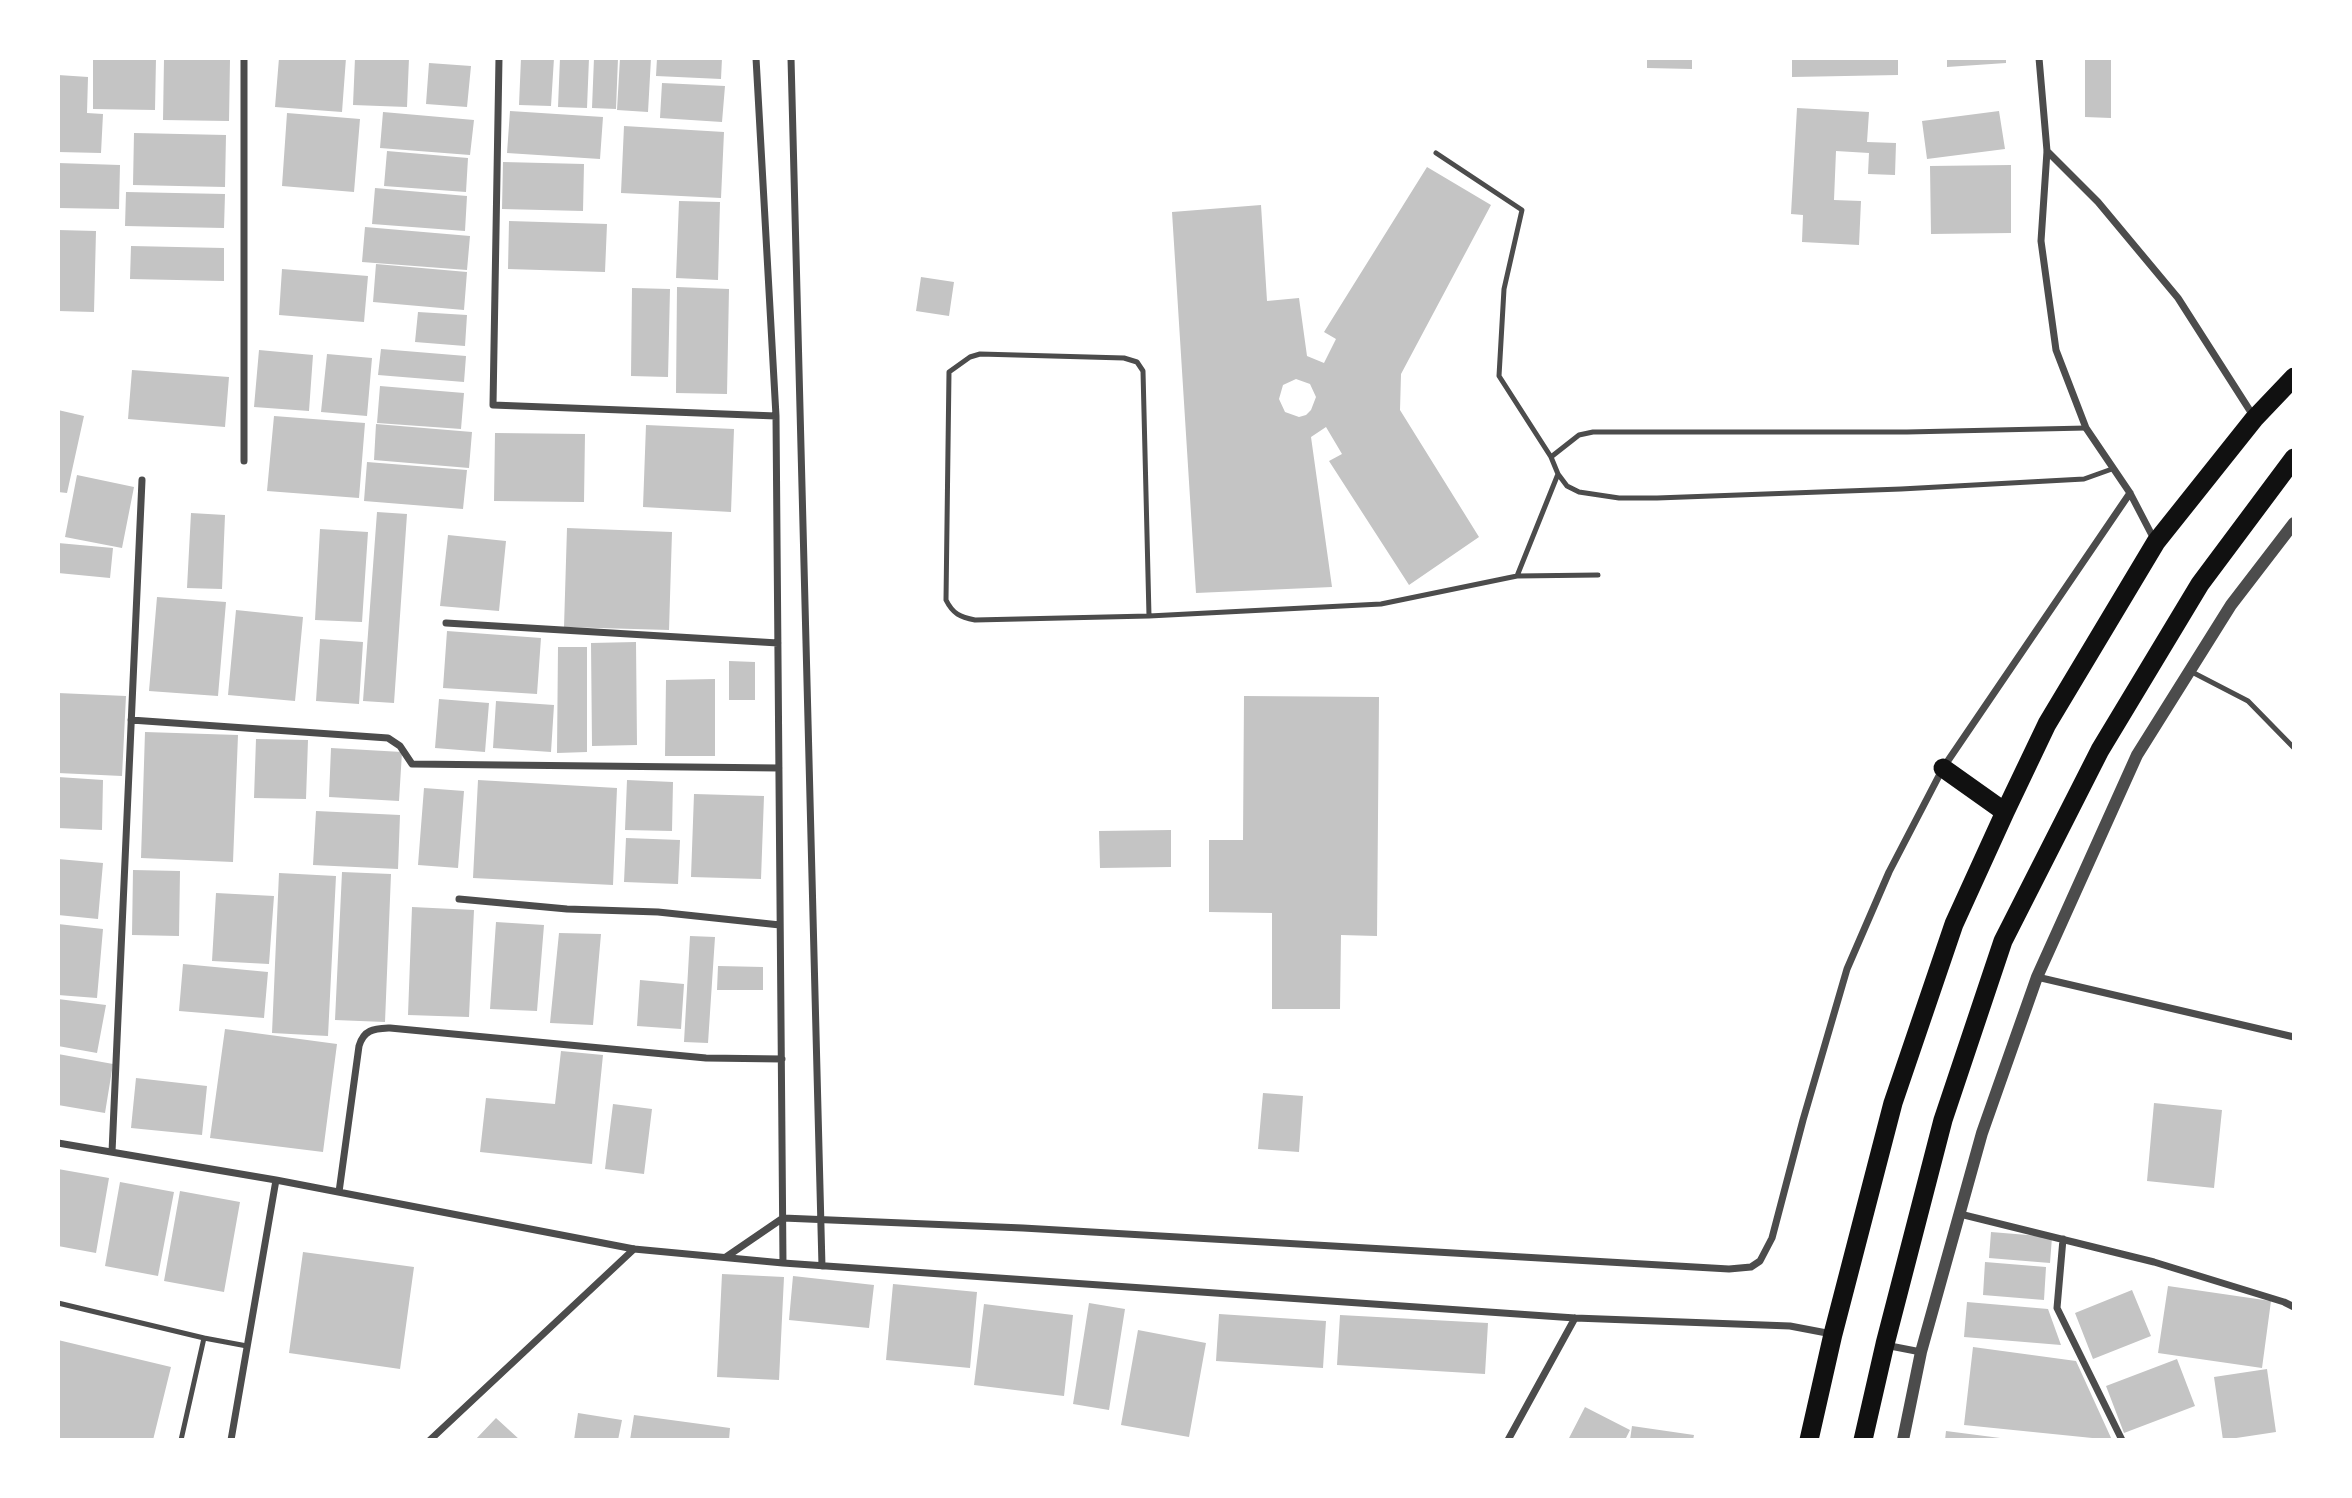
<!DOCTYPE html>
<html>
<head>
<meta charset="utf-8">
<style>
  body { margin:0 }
  #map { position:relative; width:2352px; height:1498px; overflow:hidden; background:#fff; font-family:Raleway,sans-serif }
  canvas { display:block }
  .frame { position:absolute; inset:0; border:60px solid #fff; pointer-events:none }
</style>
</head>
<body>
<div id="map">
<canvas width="2352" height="1498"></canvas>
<div class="frame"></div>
</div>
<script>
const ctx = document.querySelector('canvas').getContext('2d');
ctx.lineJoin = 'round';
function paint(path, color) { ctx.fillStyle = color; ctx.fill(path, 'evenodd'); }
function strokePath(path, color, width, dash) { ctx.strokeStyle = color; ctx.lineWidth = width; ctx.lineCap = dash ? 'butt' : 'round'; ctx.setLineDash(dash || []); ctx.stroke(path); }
paint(new Path2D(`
  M93,58H156L155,110L93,109Z
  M279,58H346L342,112L275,107Z
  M355,58H409L407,107L353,105Z
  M521,58H554L551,106L519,105Z
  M560,58H589L587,108L558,107Z
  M594,58H618L616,109L592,108Z
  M620,58H651L648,112L617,110Z
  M657,58H722L721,79L656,76Z
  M1647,58H1692V69L1647,68Z
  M1792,58H1898V75L1792,77Z
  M1947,58H2006V63L1947,67Z
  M2085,58H2111V118L2085,117Z
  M164,59L230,60L229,121L163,120Z
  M429,63L471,66L467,107L426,104Z
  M58,75L88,77L87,113L103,114L101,153L58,152Z
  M662,83L725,86L722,122L660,118Z
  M1797,108L1869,112L1867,142L1896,143L1895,175L1868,174L1869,153L1836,151L1834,200L1861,201L1859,245L1802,242L1803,215L1791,214Z
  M510,111L603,117L600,159L507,153Z
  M1999,111L2005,149L1927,159L1922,121Z
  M383,112L474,120L470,155L380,148Z
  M287,113L360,119L354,192L282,186Z
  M624,126L724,132L721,198L621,193Z
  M134,133L226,135L225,187L133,185Z
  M387,151L468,158L466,192L384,186Z
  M503,162L584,164L583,211L502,209Z
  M58,163L120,165L119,209L58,208Z
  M2011,165V233L1931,234L1930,166Z
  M1427,167L1491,205L1401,374L1400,410L1479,537L1409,585L1329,461L1342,454L1326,427L1311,437L1332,587L1196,593L1172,212L1261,205L1267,301L1299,298L1307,356L1324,363L1336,339L1324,332ZM1296,379L1310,384L1316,397L1311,410L1306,415L1299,417L1285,412L1279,399L1283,385Z
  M375,188L467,196L465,231L372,224Z
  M126,192L225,194L224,228L125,226Z
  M679,201L720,202L718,280L676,278Z
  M509,221L607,224L605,272L508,269Z
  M365,227L470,236L467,270L362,262Z
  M58,230L96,231L94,312L58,311Z
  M131,246L224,248V281L130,279Z
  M376,264L467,272L464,310L373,302Z
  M282,269L368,276L364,322L279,315Z
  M921,277L954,282L949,316L916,311Z
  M677,287L729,289L727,394L676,393Z
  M632,288L670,289L668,377L631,376Z
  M418,312L467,315L465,346L415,342Z
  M381,349L466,356L464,382L378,375Z
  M259,350L313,355L309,411L254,407Z
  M327,354L372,358L367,416L321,412Z
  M132,370L229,377L225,427L128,419Z
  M380,386L464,393L461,429L377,423Z
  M58,410L84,416L67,493L58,492Z
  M274,416L365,423L359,498L267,491Z
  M376,424L472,432L469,468L374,460Z
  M646,425L734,429L731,512L643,507Z
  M495,433L585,434L584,502L494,501Z
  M367,462L467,470L463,509L364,501Z
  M77,475L134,487L122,548L65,537Z
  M377,512L407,514L394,703L363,701Z
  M191,513L225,515L222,589L187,588Z
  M567,528L672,532L669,630L564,627Z
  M320,529L368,532L362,622L315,620Z
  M448,535L506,541L499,611L440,606Z
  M58,543L113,548L110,578L58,573Z
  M157,597L226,602L218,696L149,691Z
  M236,610L303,617L295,701L228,695Z
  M447,631L541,638L537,694L443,688Z
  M320,639L363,642L359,704L316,701Z
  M636,642L637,745L592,746L591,643Z
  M558,647H587V752L557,753Z
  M729,661L755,662V700H729Z
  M715,679V756H665L666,680Z
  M58,693L126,696L122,776L58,773Z
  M1244,696L1379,697L1377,936L1341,935L1340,1009H1272V913L1209,912V840H1243Z
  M439,699L489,703L485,752L435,748Z
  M496,701L554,705L551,752L493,748Z
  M145,732L238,735L233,862L141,858Z
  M256,739L308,740L306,799L254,798Z
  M331,748L402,752L399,801L329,797Z
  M58,777L103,780L102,830L58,828Z
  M478,780L617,788L613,885L473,878Z
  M627,780L673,782L672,831L625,830Z
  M424,788L464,791L458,868L418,865Z
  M694,794L764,796L761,879L691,877Z
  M316,811L400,815L398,869L313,865Z
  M1171,830V867L1100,868L1099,831Z
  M626,838L680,840L678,884L624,882Z
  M58,859L103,863L98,919L58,915Z
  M133,870L180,871L179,936L132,935Z
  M342,872L391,874L385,1022L335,1020Z
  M279,873L336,876L328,1036L272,1033Z
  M216,893L274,896L269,964L212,961Z
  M412,907L474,910L469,1017L408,1015Z
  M496,922L544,925L537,1011L490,1009Z
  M58,924L103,929L97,998L58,995Z
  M559,933L601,934L593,1025L550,1023Z
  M690,936L715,937L708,1043L684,1042Z
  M183,964L268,972L264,1018L179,1011Z
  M718,966L763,967V990H717Z
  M640,980L684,984L681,1029L637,1026Z
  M58,999L106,1005L97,1053L58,1046Z
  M225,1029L337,1044L323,1152L210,1138Z
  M561,1051L603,1055L592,1164L480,1152L486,1098L555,1104Z
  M58,1054L113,1064L105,1113L58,1105Z
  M136,1078L207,1086L202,1135L131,1128Z
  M1263,1093L1303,1096L1299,1152L1258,1149Z
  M2154,1103L2222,1110L2214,1188L2147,1181Z
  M613,1104L652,1109L644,1174L605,1169Z
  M58,1169L109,1178L96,1253L58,1246Z
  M120,1182L174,1192L158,1276L105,1266Z
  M180,1191L240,1202L224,1292L164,1281Z
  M1991,1232L2052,1237L2050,1263L1989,1258Z
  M303,1252L414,1267L400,1369L289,1353Z
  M1985,1262L2046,1267L2044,1300L1983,1295Z
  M722,1274L784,1277L779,1380L717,1377Z
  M793,1276L874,1285L869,1328L789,1320Z
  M893,1284L977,1292L970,1368L886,1360Z
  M2168,1286L2271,1301L2262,1368L2158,1353Z
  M2132,1290L2151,1336L2093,1359L2075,1313Z
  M1967,1302L2048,1309L2061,1345L1964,1337Z
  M1089,1303L1125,1309L1109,1410L1073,1404Z
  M984,1304L1073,1315L1064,1396L974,1385Z
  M1219,1314L1326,1321L1323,1368L1216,1361Z
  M1340,1315L1488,1323L1485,1374L1337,1365Z
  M1138,1330L1206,1343L1189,1437L1121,1425Z
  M58,1340L171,1367L153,1440H58Z
  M1973,1347L2076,1361L2112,1440L1964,1425Z
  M2177,1359L2195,1406L2124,1433L2106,1386Z
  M2267,1369L2276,1432L2223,1440L2214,1377Z
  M1585,1407L1630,1430L1625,1440H1568Z
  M578,1413L622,1420L618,1440H574Z
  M634,1415L730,1428L729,1440H630Z
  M496,1418L520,1440H475Z
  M1632,1426L1694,1435L1693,1440H1630Z
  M1946,1431L2008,1439V1440H1945Z`), '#c4c4c4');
strokePath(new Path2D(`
  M1436,153L1522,210L1504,289L1499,376L1551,457L1558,474L1567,486L1579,492L1619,498H1657L1901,489L2084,479L2112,469
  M1551,457L1579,435L1593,432H1907L2086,428
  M1517,576L1598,575
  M1149,616L1143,371L1137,362L1124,358L980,354L970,357L949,372L946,600C953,614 960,617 975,620L1149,616L1381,604L1517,576L1558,474
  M2190,671L2248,701L2294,748
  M58,1303L204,1338L181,1440
  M204,1338L247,1346`), '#4c4c4c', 5);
strokePath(new Path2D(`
  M499,58L493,405L776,416
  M756,58L776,416L783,1263
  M791,58L822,1266
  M2039,58L2047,151L2041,241L2056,350L2086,428L2130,493L2155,541
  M2047,151L2098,202L2178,298L2254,417
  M244,461V58
  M446,623L778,643
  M131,720L388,738L400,746L412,764L779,768
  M459,899L567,909L658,912L780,925
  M2037,977L2294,1037
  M58,1143L276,1180L634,1249L783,1263L1575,1318L1790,1326L1832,1334
  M112,1152L142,480
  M339,1192L359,1046C364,1029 374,1029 390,1028L706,1058L782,1059
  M1960,1214L2154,1262L2284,1302L2294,1307
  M2063,1239L2057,1308L2122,1440
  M726,1257L783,1218L1023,1228L1729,1269L1751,1267L1760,1261L1772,1238L1803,1120L1847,969L1889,872L1943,768L2130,493
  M1885,1345L1921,1352
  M231,1440L276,1180
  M430,1440L634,1249
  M1508,1440L1575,1318`), '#4c4c4c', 7);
strokePath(new Path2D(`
  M1903,1440L1921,1352L1982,1133L2037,977L2137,755L2231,605L2294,523`), '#4c4c4c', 12);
strokePath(new Path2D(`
  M1943,768L2005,812
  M1809,1440L1833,1334L1893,1103L1954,924L2005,812L2047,724L2156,542L2254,419L2294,377
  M1863,1440L1885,1344L1943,1120L2003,941L2100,750L2200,584L2294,458`), '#111', 19);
</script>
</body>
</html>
